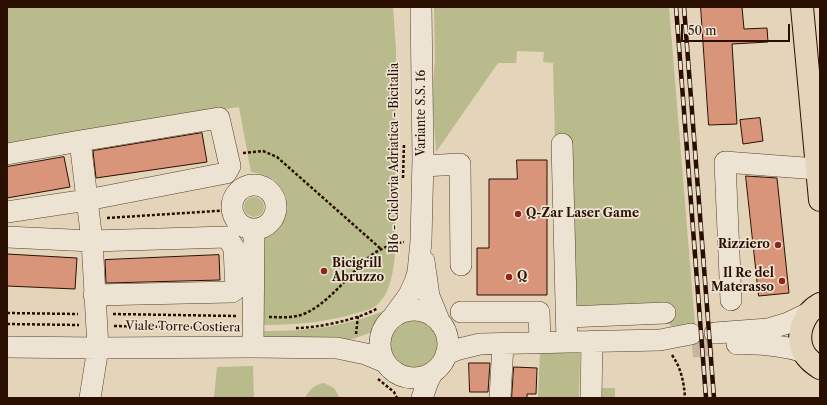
<!DOCTYPE html>
<html>
<head>
<meta charset="utf-8">
<style>
  body { margin:0 }
  #map { position:relative; width:827px; height:405px; overflow:hidden; background:#e3d4ba; font-family:"Libre Caslon Text",serif }
  canvas { display:block }
  .frame { position:absolute; inset:0; border:8px solid #2a0f00; pointer-events:none }
  .scale { position:absolute; left:681px; top:24px; width:109px; height:18px; box-sizing:border-box; border:2px solid #2a0f00; border-top:0; padding-left:5px; font-size:12px; line-height:14px; white-space:nowrap; color:#2a0f00; -webkit-text-stroke:3px #ede3d2; paint-order:stroke }
</style>
</head>
<body>
<div id="map">
<canvas width="827" height="405"></canvas>
<div class="frame"></div>
<div class="scale">50 m</div>
</div>
<script>
const ctx = document.querySelector('canvas').getContext('2d');
ctx.lineJoin = 'round';
function paint(path, color) { ctx.fillStyle = color; ctx.fill(path, 'evenodd'); }
function strokePath(path, color, width, dash) { ctx.strokeStyle = color; ctx.lineWidth = width; ctx.lineCap = dash ? 'butt' : 'round'; ctx.setLineDash(dash || []); ctx.stroke(path); }
function drawText(font, color, halo, rows, align = 'center') {
  ctx.font = font + ' "Libre Caslon Text",serif'; ctx.lineWidth = 3.5; ctx.setLineDash([]); ctx.textBaseline = 'middle'; ctx.strokeStyle = halo; ctx.fillStyle = color; for (const [text, x, y, turn = 0] of rows) {
    ctx.save(); ctx.translate(x, y); ctx.rotate((+turn || 0) * Math.PI / 180); ctx.textAlign = isNaN(turn) ? turn : align; if (halo) ctx.strokeText(text, 0, 0); ctx.fillText(text, 0, 0); ctx.restore();
  }
}
paint(new Path2D(`
  M7,7H393L396,49L395,255C393,272 391,290 379,303C374,309 364,311 357,313C323,323 294,325 259,325L260,239C285,232 297,205 278,184C271,176 261,174 251,172L239,107L7,144Z
  M434,7H669L695,325L670,326L667,302L575,306L555,141L553,63L543,62L544,52L517,51L516,63H498L436,152L432,92L435,61Z
  M244 207a10 10 0 1 1 20 0a10 10 0 1 1-20 0Z
  M386,310L383,318L372,332L353,339L260,342L259,331C304,332 344,327 386,310Z
  M387 344a27 27 0 1 1 54 0a27 27 0 1 1-54 0Z
  M540,351H580L579,398H538Z
  M253,366L254,398H214L217,367Z
  M324,383L334,388L340,398H305C310,389 314,385 324,383Z
  M596,388H615V398H596Z`), '#b9bb8c');
const building = new Path2D(`
  M701,7H742L744,29L767,28L768,42L732,44L737,124L709,125Z
  M760,118L763,141L743,144L740,120Z
  M202,133L207,162L96,178L93,151Z
  M64,157L70,187L7,198V167Z
  M517,160H547V295H477V248H489V179H517Z
  M746,176L777,178L789,293L759,296Z
  M7,254L77,258L75,289L7,286Z
  M219,255L220,280L106,283L105,260Z
  M469,363H490L488,392H470Z
  M514,367L537,368L536,394H527V398H512Z`);
paint(building, '#d9957a');
strokePath(building, '#2a0f00', 1);
strokePath(new Path2D(`
  M692,347L716,345`), '#c7b69e', 21, [21, 10]);
const minor = new Path2D(`
  M562,144L567,342
  M7,154L80,141L92,241L227,237L234,248L236,289L232,292L94,295
  M423,166L460,164L461,265
  M232 207a22 22 0 1 1 44 0a22 22 0 1 1-44 0Z
  M7,212L87,200L226,173L230,166L219,118L80,141
  M7,237L92,241L98,348L90,398
  M424,261L429,296L440,323
  M731,300L725,162L817,169
  M380 344a34 34 0 1 1 68 0a34 34 0 1 1-68 0Z
  M461,312H539L540,342
  M393,317L409,295L415,282L418,272L421,241L423,159L421,7
  M567,317L665,313
  M715,333L768,329L788,323L809,313
  M737,344C761,343 781,345 804,352
  M7,347L98,348L253,347L337,348L366,354L385,362
  M253,347L254,230
  M446,354L459,349L480,344L660,340L691,334
  M422,398L428,381L433,372
  M500,398L503,344
  M591,398L592,341`);
const major = new Path2D(`
  M802,7L820,200
  M820,304C803,313 795,336 804,353C808,360 814,364 820,368`);
strokePath(minor, '#58402e', 22);
strokePath(major, '#2a0f00', 24);
strokePath(new Path2D(`
  M243,153L263,151L277,157L381,249
  M403,178L404,143
  M107,218L232,210
  M7,313L78,314
  M113,314L236,316
  M269,317C278,317 288,318 297,316C325,310 351,271 373,254C383,247 393,244 404,242
  M7,324L79,325
  M114,326L219,328
  M296,328C318,328 360,319 378,308
  M356,334L358,316
  M672,355C681,368 684,382 685,398
  M378,379L394,392L397,398`), '#2a0f00', 2.5, [3, 2]);
strokePath(minor, '#ede3d2', 21);
strokePath(major, '#e3d4ba', 22);
const rail = new Path2D(`
  M676,7L706,398
  M684,7L714,398`);
strokePath(rail, '#2a0f00', 4.5);
strokePath(rail, '#ede3d2', 3, [9]);
for (const [x, y, r, color] of [
  [518,214,4,"#8f2418"],
  [778,245,4,"#8f2418"],
  [324,271,4,"#8f2418"],
  [509,277,4,"#8f2418"],
  [782,281,4,"#8f2418"]
]) { const dot = new Path2D(); dot.arc(x, y, r, 0, 2 * Math.PI); ctx.fillStyle = color; ctx.fill(dot); strokePath(dot, '#ede3d2', 1.5); }
drawText('12px', '#2a0f00', '#ede3d2', [
  ["Variante S.S. 16",422,113,-90],
  ["BI6 - Ciclovia Adriatica - Bicitalia",395,158,-90],
  ["Viale Torre Costiera",183,327,1]
]);
drawText('bold 12px', '#2a0f00', '#ede3d2', [
  ["Q-Zar Laser Game",526,214],
  ["Rizziero",770,245,"right"],
  ["Bicigrill",332,264],
  ["Abruzzo",332,278],
  ["Il Re del",774,274,"right"],
  ["Materasso",774,288,"right"],
  ["Q",517,277]
], 'left');
</script>
</body>
</html>
